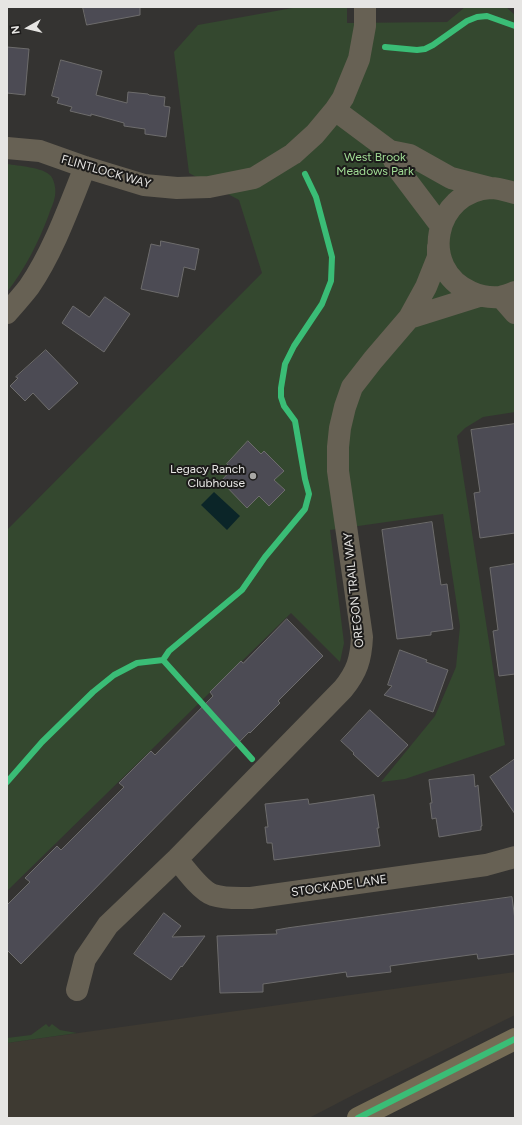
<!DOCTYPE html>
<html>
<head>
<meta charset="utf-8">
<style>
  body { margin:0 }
  #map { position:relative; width:522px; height:1125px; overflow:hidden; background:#343331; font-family:Figtree,sans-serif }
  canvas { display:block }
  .frame { position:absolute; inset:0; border:8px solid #e6e5e3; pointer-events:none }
  .north { position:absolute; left:8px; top:8px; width:40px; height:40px; -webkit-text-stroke:3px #1c1b1a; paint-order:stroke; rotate:262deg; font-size:11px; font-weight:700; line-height:16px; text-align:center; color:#e6e5e3 }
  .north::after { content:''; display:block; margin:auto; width:14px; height:18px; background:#e6e5e3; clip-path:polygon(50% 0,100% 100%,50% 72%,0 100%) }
</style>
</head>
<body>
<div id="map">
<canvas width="522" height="1125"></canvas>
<div class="frame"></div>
<div class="north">N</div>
</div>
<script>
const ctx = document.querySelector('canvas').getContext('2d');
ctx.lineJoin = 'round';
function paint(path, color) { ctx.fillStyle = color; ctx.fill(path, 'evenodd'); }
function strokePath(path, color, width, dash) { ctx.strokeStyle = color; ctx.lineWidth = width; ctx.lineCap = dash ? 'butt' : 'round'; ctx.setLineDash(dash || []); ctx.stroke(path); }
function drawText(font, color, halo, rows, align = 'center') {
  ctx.font = font + ' Figtree,sans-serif'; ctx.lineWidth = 4; ctx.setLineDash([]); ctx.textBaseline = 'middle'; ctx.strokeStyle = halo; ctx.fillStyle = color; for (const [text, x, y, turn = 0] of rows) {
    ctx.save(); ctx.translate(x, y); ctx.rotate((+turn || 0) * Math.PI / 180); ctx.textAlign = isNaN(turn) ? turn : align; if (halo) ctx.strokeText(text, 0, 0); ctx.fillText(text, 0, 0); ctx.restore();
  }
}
paint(new Path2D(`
  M515,972V1015L359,1092L309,1118H7V1043Z`), '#3e3a32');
paint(new Path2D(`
  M298,7H347V23L447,22L465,7H506L515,15V412L483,417L465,428L457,436L505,745L405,779L381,782L435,716L456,667L460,626L443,514L330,530L344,643L340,662L291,613L7,891V530L262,273L239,200L189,173L174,52L198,25Z
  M7,164C18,166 43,167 51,176C55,182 56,190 55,196C54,203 50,210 48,217C38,243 25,269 7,292Z
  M46,1024L49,1027L52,1024L60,1030L77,1033L7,1043V1038L31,1035Z`), '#34482f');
paint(new Path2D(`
  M214,492L240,516L227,530L201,505Z`), '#0b2528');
const building = new Path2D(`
  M83,7H140V15L87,25Z
  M7,47L29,49L25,95L7,93Z
  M61,60L102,71L96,95L127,103L128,92L148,94L149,95L165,97L164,106L170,107L166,137L145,134V129L124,126V123L91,114V116L70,111L72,107L57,103L59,98L52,96Z
  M161,241L199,249L195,270L184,267L178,297L141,289L151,244L160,246Z
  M105,297L130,314L104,352L62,323L73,306L89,317Z
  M46,350L78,383L49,410L33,393L25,401L10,386L18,378L16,377Z
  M515,424V533L480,538L474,493L480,492L471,430Z
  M248,441L261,454L264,451L284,471L274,480L285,490L269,506L259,496L247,508L221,481L232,469L227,464Z
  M432,522L441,585L447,584L453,629L431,632V635L397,639L382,530Z
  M515,564V674L499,676L493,631L498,630L490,568Z
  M287,619L323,656L278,701L280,703L250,733L249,732L21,964L7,950V905L30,882L25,878L57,846L61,850L124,787L119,783L151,751L155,755L213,696L210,692L241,661L243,663Z
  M400,650L427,660L426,662L448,670L433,712L384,695L392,686L388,685Z
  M370,710L408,745L378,777L353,754L354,753L341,741Z
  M515,759V814L490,777Z
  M474,775L475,787L478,785L482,826H481V830L439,837L436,818L432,819L430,803H432L429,780Z
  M374,795L379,828H377L380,846L274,860L272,843H267L265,827H268L265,804L308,799L309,804Z
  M512,897L515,920V954L478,959L477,954L390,966L391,972L347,977L346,972L263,984V992L220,993L217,936L277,934L276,930L287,928Z
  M164,913L181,926L172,937L205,936L182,967L181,966L171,980L134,954Z`);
paint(building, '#4c4b54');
strokePath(building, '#6d6c6c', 1);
strokePath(new Path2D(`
  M335,110L390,151L410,155L451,178L490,188
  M7,148L40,151L85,167L144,185L177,188L209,187L254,178L293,154L315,134L335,110L343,98L359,59L365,26V7
  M390,151L398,169L441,226
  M515,193C507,191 499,188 491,188C434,191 418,269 471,292C480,296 490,298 500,297C505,296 510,294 515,292
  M501,297L515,313
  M7,313C14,305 22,296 29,287C53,252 69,207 85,167
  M409,318L479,296
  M177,859C185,869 201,891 213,895C225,899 238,898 251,898L486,865L515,857
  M77,990L85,959L108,925L177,859L343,689C357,672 361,659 362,637L338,471V447L340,428L345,407L352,387L373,360L409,318L426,287L438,257V247`), '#676154', 22);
strokePath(new Path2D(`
  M358,1118L515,1039`), '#756c55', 22);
strokePath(new Path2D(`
  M385,47L417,50L425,49L433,45L467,21L477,17L487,16L515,26
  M163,660L252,759
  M7,782L42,742L93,692L114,675L137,663L163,660L169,651L242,590L265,557L305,509L309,494L305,479L295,421L284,406L281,397V388L285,364L294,346L322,304L331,281L332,257L316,197L305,174
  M358,1118L515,1039`), '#3abd76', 6);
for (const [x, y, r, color] of [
  [253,476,4,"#a8a7a5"]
]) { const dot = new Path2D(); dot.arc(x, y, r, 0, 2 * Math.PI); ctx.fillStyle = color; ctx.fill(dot); strokePath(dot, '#1c1b1a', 1.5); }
drawText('12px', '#a1dd95', '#1c1b1a', [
  ["West Brook",375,157],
  ["Meadows Park",375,171]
]);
drawText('12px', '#e6e5e3', '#1c1b1a', [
  ["FLINTLOCK WAY",106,172,16],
  ["OREGON TRAIL WAY",354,590,-96],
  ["STOCKADE LANE",339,886,-8]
]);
drawText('12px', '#e6e5e3', '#1c1b1a', [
  ["Legacy Ranch",245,469],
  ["Clubhouse",245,483]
], 'right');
</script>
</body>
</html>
